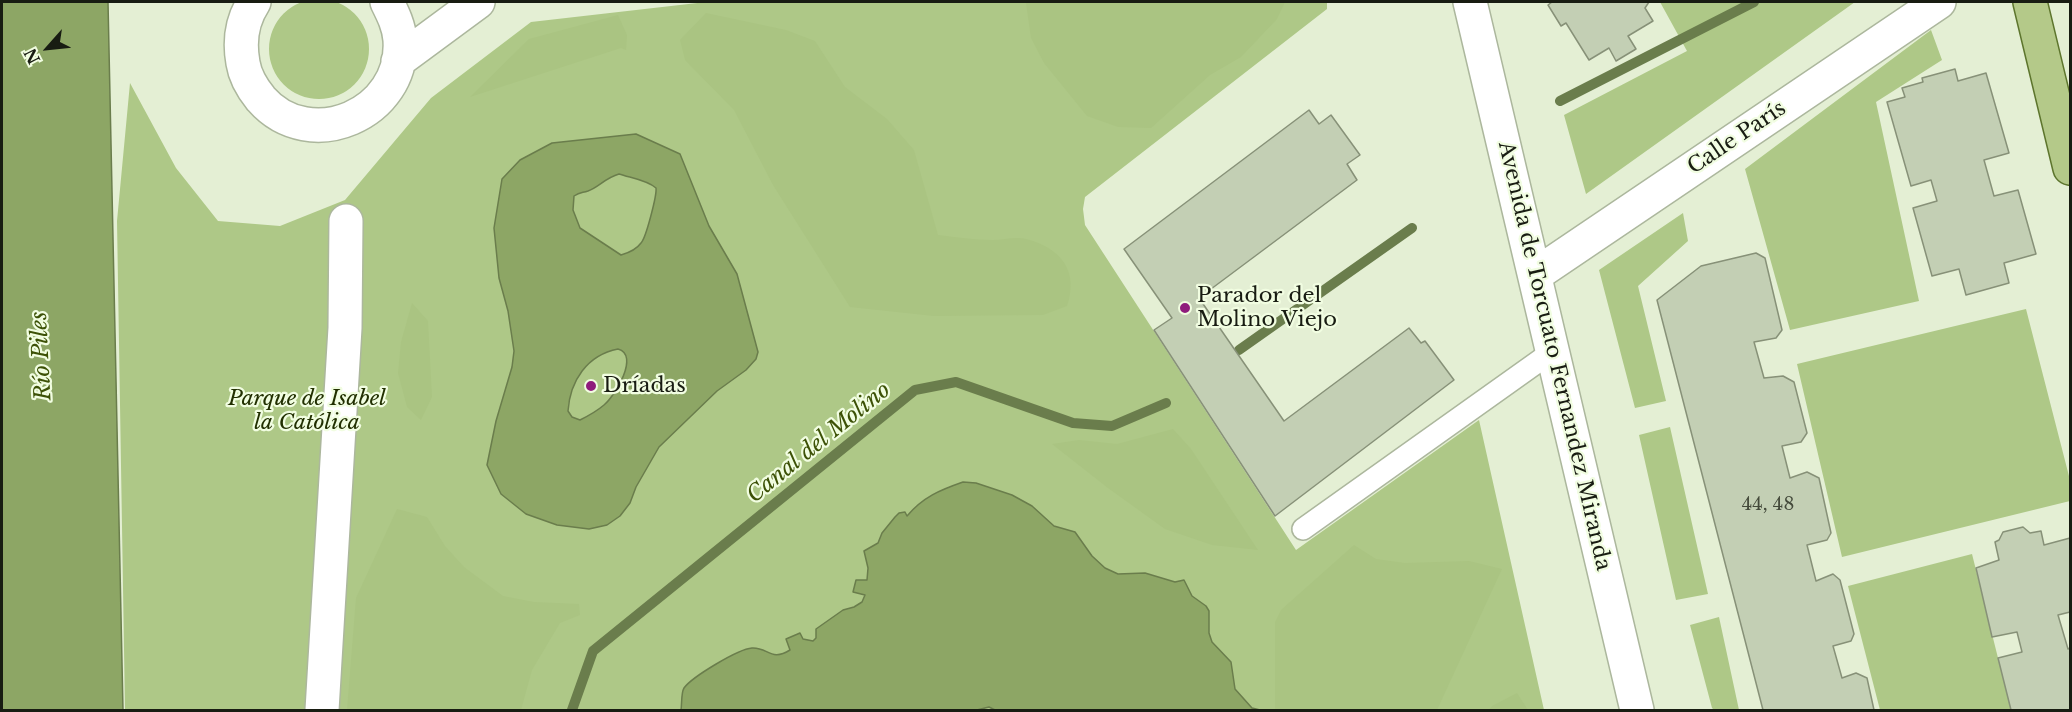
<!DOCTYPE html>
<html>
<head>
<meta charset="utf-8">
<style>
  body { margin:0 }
  #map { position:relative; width:2072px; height:712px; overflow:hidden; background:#e4efd4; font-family:"Libre Baskerville",serif }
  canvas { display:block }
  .frame { position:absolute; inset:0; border:3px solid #181c12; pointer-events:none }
  .north { position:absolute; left:18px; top:18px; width:60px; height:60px; -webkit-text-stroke:4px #f1fde1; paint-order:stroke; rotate:243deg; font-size:16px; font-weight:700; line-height:24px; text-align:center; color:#181c12 }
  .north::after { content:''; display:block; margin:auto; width:21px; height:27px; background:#181c12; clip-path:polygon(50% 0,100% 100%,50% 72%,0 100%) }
</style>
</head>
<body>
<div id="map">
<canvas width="2072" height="712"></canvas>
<div class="frame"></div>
<div class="north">N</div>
</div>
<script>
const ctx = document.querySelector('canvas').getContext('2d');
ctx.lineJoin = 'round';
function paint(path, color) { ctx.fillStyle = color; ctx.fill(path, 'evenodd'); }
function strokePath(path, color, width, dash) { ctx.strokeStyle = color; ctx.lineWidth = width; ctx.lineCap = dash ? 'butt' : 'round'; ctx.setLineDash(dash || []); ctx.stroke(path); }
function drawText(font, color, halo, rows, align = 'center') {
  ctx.font = font + ' "Libre Baskerville",serif'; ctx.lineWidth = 4.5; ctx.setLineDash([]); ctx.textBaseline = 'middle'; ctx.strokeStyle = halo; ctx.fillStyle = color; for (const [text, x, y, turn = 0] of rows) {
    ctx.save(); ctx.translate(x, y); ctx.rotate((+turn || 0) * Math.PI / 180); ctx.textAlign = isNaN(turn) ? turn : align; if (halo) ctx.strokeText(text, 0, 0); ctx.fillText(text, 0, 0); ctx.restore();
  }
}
paint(new Path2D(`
  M269 49a50 50 0 1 1 100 0a50 50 0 1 1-100 0Z
  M706,2H1327V9L1085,197L1083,209L1085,225L1296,550L1479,420L1544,710H125L117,221L130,83L176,168L218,221L280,226L345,200L431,98L531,22Z
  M1660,2H1855L1586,194L1564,115L1687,51Z
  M1931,30L1942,60L1876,102L1919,301L1790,330L1745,169Z
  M1683,213L1688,241L1638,286L1666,401L1635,408L1599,270Z
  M2026,309L2070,480V501L1842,557L1797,364Z
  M1670,427L1708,594L1676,600L1639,435Z
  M1972,554L2011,710H1880L1848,586Z
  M1719,617L1739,710H1714L1712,708L1690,625Z`), '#aec887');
paint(new Path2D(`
  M1028,2H1285L1277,19L1241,57L1210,75L1151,128L1118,127L1087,116L1044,63L1031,38L1026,3Z
  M706,13L786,30L815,41L845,87L887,119L914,150L938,235C956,237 975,240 993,240C1003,240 1016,236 1026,239C1061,248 1079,271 1067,306L1043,315L934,316L850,307L773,185L734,110L685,60L680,40Z
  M618,15L627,35L626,50L621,48L470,97L529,39Z
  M412,303L428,321L432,397L421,420L407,407L398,373L401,342Z
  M1173,429L1191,449L1258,550L1212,545L1165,529L1108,488L1052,444L1079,440L1117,444Z
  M397,509L427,517L445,546L464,567L503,596L534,602L579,604L580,615L560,623L532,670L521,710H347L356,598Z
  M1354,545L1376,559L1405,563L1469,561L1502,569L1437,710H1275V622L1281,610Z
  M1517,693L1528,710H1489L1492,706Z`), '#aac482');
const water = new Path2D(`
  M2,2H108L123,710H2Z
  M636,134L680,154L709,226L737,274L758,352L756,359L746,370L717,391L659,447L636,487L630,503L620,516L607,525L589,529L557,525L526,514L501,494L487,465L496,421L512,367L514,351L508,311L499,278L494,228L502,179L520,160L552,143ZM619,174C631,178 647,180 656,188C657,195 646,238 641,243C636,250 628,253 621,255L580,228L573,210L574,196C580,192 582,193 588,191C599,187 605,178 619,174ZM618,349C640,355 615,396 604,405C597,411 588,416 580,420L572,417L568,411C570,381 587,355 618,349Z
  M963,482L976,483L1012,495L1032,506L1054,526L1075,532L1092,556L1105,568L1118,574L1145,573L1175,582L1184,580L1192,596L1206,606L1209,611V633L1212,642L1231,662L1235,689L1252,708L1260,710H995L989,707L977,710H681C682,704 681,693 684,688C692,677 738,649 752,648C768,647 771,662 790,650L786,639L800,633L803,639L813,641L816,638V629L843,610L854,607L862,602L865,595L853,592L856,580H867L868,568L864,551L878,543L882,533L895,517L899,513L905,512L907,516C923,497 940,490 963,482Z`);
paint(water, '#8da665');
strokePath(water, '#6a7d4c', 1.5);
strokePath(new Path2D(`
  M1560,101L1754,2
  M1239,350L1412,228
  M572,710L593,651L915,390L956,382L1073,423L1112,426L1166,403`), '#6a7d4c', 10);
const building = new Path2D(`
  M1552,2H1649L1645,8L1653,21L1628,36L1636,49L1616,61L1609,48L1589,60L1566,23L1561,26L1548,5Z
  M1955,69L1958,81L1986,73L2009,153L1984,160L1994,196L2018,190L2036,254L2004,263L2009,283L1966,295L1959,269L1932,276L1913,208L1937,201L1931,180L1911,186L1887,102L1905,97L1902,88L1923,82L1922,78Z
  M1309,110L1319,124L1331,115L1360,155L1347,164L1357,180L1199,298L1284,421L1409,328L1421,343L1425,341L1454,380L1275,516L1154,330L1172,318L1124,249Z
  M1756,253L1765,258L1782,330L1776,338L1754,342L1764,378L1783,376L1794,382L1807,433L1801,442L1782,446L1790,478L1807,472L1819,478L1831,533L1827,540L1807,545L1816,581L1833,574L1840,580L1854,634L1851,641L1833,646L1842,678L1856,673L1867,678L1874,710H1763L1657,300L1701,266Z
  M2023,527L2030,533L2041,531L2044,545L2070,538V612L2058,615L2068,649L2070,648V710H2011L1998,658L2022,652L2017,632L1992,637L1976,568L1999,560L1995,542L1999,540L2003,532Z`);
paint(building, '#c3cfb4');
strokePath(building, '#879178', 1.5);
const lane = new Path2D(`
  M1303,529L1553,351`);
const street = new Path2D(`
  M254,2C242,20 239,41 243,63C245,76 252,88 261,99C310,155 405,114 400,40C399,26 393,14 387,2
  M1470,2L1637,710
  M398,61L478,2
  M1535,275L1939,2
  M322,710L345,328L346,221`);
const primary = new Path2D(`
  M2030,2L2070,168`);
strokePath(lane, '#acb79d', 24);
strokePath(street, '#acb79d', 36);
strokePath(primary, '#5d752d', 36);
strokePath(lane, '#fff', 21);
strokePath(street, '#fff', 33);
strokePath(primary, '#b4c989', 33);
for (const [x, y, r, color] of [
  [1185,308,6,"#8f1c7c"],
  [591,386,6,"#8f1c7c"]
]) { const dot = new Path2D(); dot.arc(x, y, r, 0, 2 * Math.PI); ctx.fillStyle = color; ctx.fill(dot); strokePath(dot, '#f1fde1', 2); }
drawText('18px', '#43493a', null, [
  ["44, 48",1768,505]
]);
drawText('21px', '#181c12', '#f1fde1', [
  ["Calle París",1737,138,-34],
  ["Avenida de Torcuato Fernandez Miranda",1554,356,77]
]);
drawText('21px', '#181c12', '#f1fde1', [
  ["Parador del",1197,296],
  ["Molino Viejo",1197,320],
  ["Dríadas",603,386]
], 'left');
drawText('italic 21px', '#212f00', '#f1fde1', [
  ["Parque de Isabel",307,399],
  ["la Católica",307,423]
]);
drawText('italic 22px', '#3c5106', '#f1fde1', [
  ["Río Piles",42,356,-93],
  ["Canal del Molino",819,443,-39]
]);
</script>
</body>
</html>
